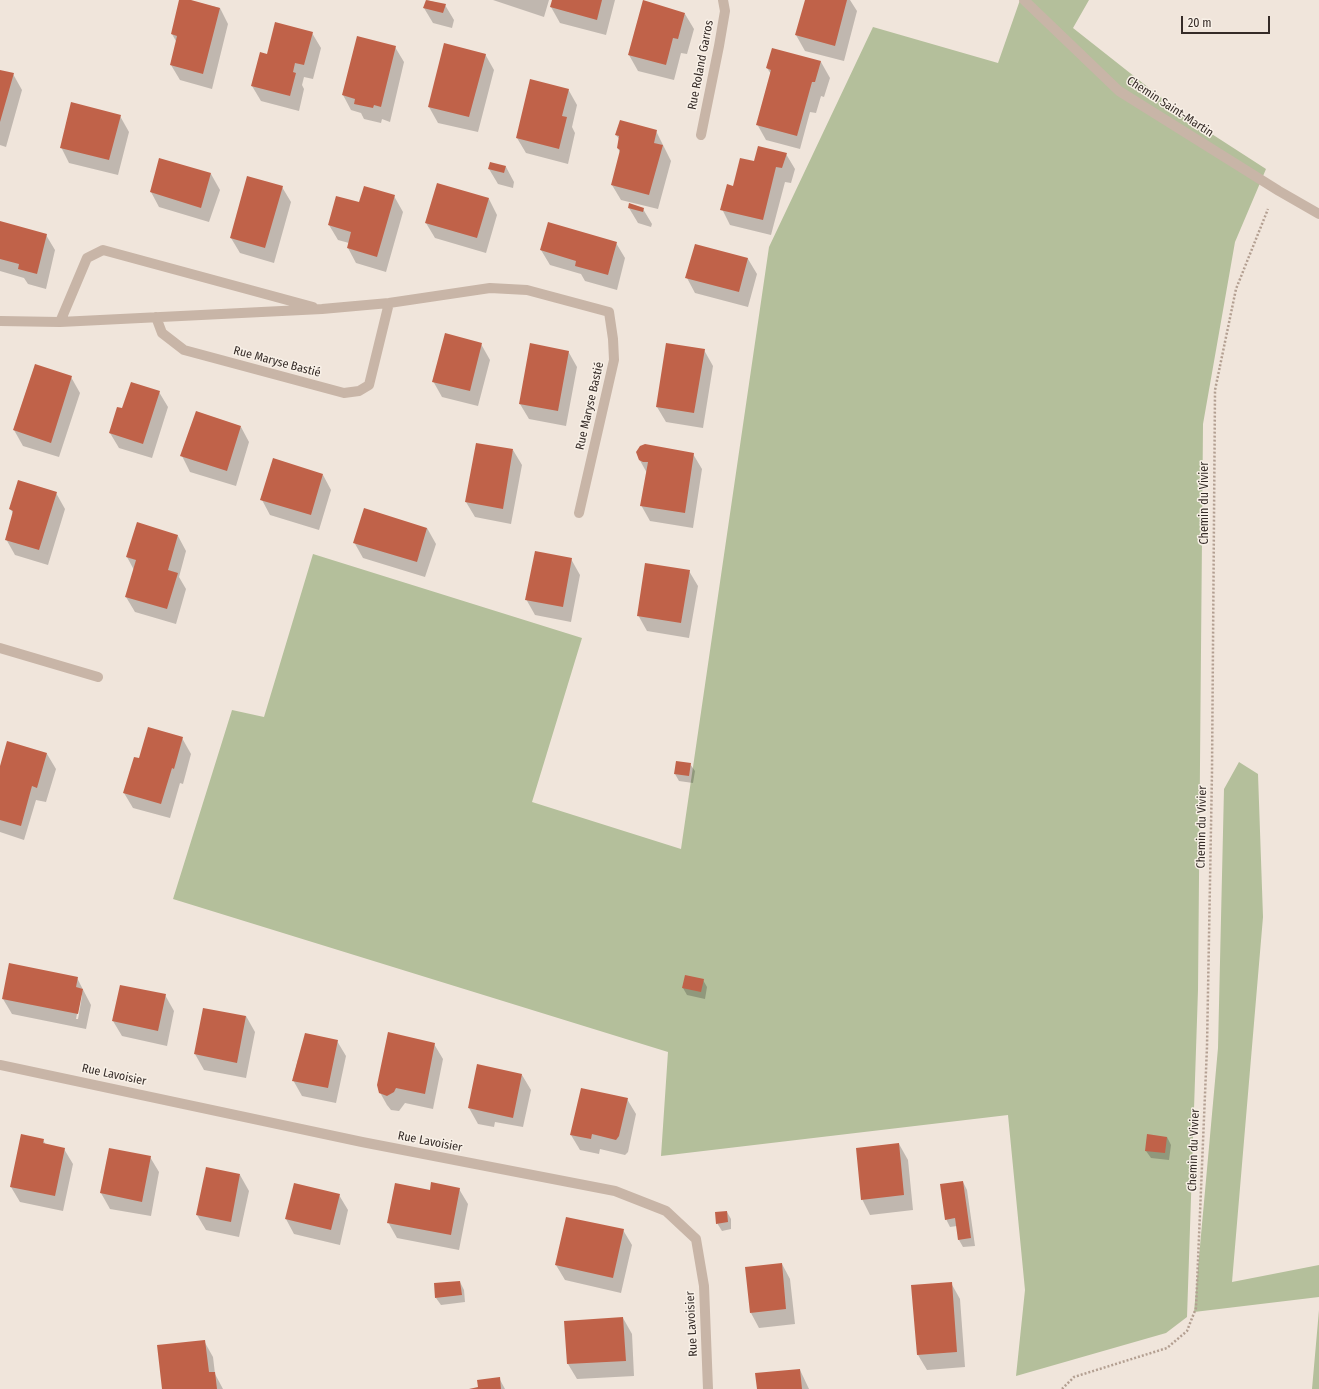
<!DOCTYPE html>
<html>
<head>
<meta charset="utf-8">
<style>
  body { margin:0 }
  #map { position:relative; width:1319px; height:1389px; overflow:hidden; background:#f0e5db; font-family:"Fira Sans Condensed",sans-serif }
  canvas { display:block }
  .scale { position:absolute; left:1181px; top:16px; width:89px; height:18px; box-sizing:border-box; border:2px solid #352b27; border-top:0; padding-left:5px; font-size:12px; line-height:14px; white-space:nowrap; color:#352b27; -webkit-text-stroke:3px #f8f0e7; paint-order:stroke }
</style>
</head>
<body>
<div id="map">
<canvas width="1319" height="1389"></canvas>
<div class="scale">20 m</div>
</div>
<script>
const ctx = document.querySelector('canvas').getContext('2d');
ctx.lineJoin = 'round';
function paint(path, color) { ctx.fillStyle = color; ctx.fill(path, 'evenodd'); }
function strokePath(path, color, width, dash) { ctx.strokeStyle = color; ctx.lineWidth = width; ctx.lineCap = dash ? 'butt' : 'round'; ctx.setLineDash(dash || []); ctx.stroke(path); }
function drawText(font, color, halo, rows, align = 'center') {
  ctx.font = font + ' "Fira Sans Condensed",sans-serif'; ctx.lineWidth = 3; ctx.setLineDash([]); ctx.textBaseline = 'middle'; ctx.strokeStyle = halo; ctx.fillStyle = color; for (const [text, x, y, turn = 0] of rows) {
    ctx.save(); ctx.translate(x, y); ctx.rotate((+turn || 0) * Math.PI / 180); ctx.textAlign = isNaN(turn) ? turn : align; if (halo) ctx.strokeText(text, 0, 0); ctx.fillText(text, 0, 0); ctx.restore();
  }
}
paint(new Path2D(`
  M1020,0H1089L1073,28L1187,118L1266,169L1235,242L1203,424L1198,990L1187,1317L1166,1333L1016,1376L1025,1290L1008,1115L661,1156L668,1052L173,899L232,710L264,717L313,554L582,638L532,802L681,849L769,247L873,27L998,63Z
  M1239,762L1258,774L1263,917L1232,1282L1319,1265V1297L1194,1312L1218,1048L1224,789Z
  M1319,1310V1389H1312Z`), '#b4bf9b');
paint(new Path2D(`
  M180,0H187L220,8L228,24L212,89L180,80L171,65L177,43L172,34Z
  M427,0L445,5L454,20L452,28L433,23L424,8Z
  M493,0H549L544,17Z
  M553,0H615L606,35L560,23L551,7Z
  M806,0H850L857,11L844,61L805,51L796,35Z
  M685,14L694,29L687,54L681,53L674,80L638,71L629,55Z
  M312,33L321,48L313,79L304,77L302,85L304,89L299,111L261,101L252,86L267,55Z
  M444,45L485,54L494,70L478,132L438,123L429,107Z
  M395,47L404,62L390,122L382,119L381,123L364,119L361,113L351,110L343,95Z
  M773,50L821,62L830,78L824,97L821,96L816,113L810,112L800,149L766,140L757,124L771,74L767,68Z
  M0,71L13,74L22,90L6,147L0,145Z
  M568,89L577,105L572,127L575,133L568,164L526,153L517,138Z
  M120,116L129,132L118,175L69,163L61,147Z
  M656,131L671,161L658,209L621,200L612,185L620,153L618,148L620,140L616,135Z
  M786,154L795,169L791,183L785,182L771,235L730,225L722,209L734,187L755,163Z
  M160,159L211,174L220,190L209,222L159,207L151,192Z
  M506,167L514,182L513,188L498,184L489,169Z
  M282,187L291,202L274,263L240,253L231,238Z
  M394,196L403,212L386,272L356,263L348,248L349,243L338,240L329,225L360,203Z
  M489,199L497,215L486,253L435,238L426,223Z
  M629,208L643,209L652,224L651,227L638,223Z
  M0,222L46,235L55,250L46,289L28,284L24,278L0,271Z
  M616,243L625,258L617,290L585,281L581,274L550,265L541,250Z
  M695,246L748,259L757,274L748,307L695,293L687,278Z
  M481,344L490,360L478,406L442,397L433,381Z
  M704,350L713,366L703,428L666,422L657,407Z
  M568,351L577,367L566,426L529,419L520,404Z
  M71,377L80,393L59,457L23,446L14,430Z
  M159,392L168,407L152,458L119,448L110,433L123,410Z
  M241,427L249,442L236,486L190,472L182,456Z
  M513,450L522,465L511,524L475,517L466,502Z
  M693,454L702,469L693,528L650,521L641,505L647,473L638,457Z
  M323,475L331,490L319,530L270,515L262,500Z
  M56,493L65,509L48,565L15,555L6,539L13,515L11,509Z
  M427,528L436,544L425,577L363,558L354,542Z
  M178,536L186,551L179,577L186,589L176,624L135,612L126,597L134,570L127,557Z
  M571,559L580,575L571,622L535,615L526,599Z
  M689,571L698,586L689,638L647,631L638,615Z
  M182,738L191,754L183,784L180,783L170,818L133,808L124,793L141,760Z
  M47,754L56,769L46,802L36,800L24,840L0,832V769Z
  M690,764L695,771L693,783L679,781L675,774Z
  M77,978L91,1005L86,1029L12,1014L3,999ZM81,994L82,996L78,1019H76Z
  M703,980L707,987L705,999L687,995L683,988Z
  M165,995L174,1011L167,1046L122,1036L113,1021Z
  M246,1016L255,1032L246,1078L204,1070L195,1054Z
  M388,1034L434,1044L443,1059L433,1109L405,1103L399,1111L391,1110L387,1105L378,1089Z
  M337,1041L346,1056L336,1103L302,1096L293,1080L298,1059Z
  M478,1065L522,1075L531,1090L523,1127L495,1122L494,1127L478,1124L469,1108Z
  M627,1099L636,1114L628,1152L625,1155L600,1149L599,1154L580,1150L571,1135Z
  M1167,1137L1171,1145L1169,1160L1151,1158L1146,1151Z
  M43,1140L46,1145L64,1149L73,1164L63,1211L20,1202L11,1187Z
  M899,1144L908,1160L913,1210L870,1215L862,1199Z
  M110,1149L150,1157L159,1172L151,1216L110,1209L101,1193Z
  M240,1175L249,1191L239,1237L206,1230L197,1215Z
  M963,1182L967,1190L975,1246L963,1247L959,1240L957,1226L950,1227L946,1219Z
  M459,1189L468,1204L459,1250L397,1238L388,1222L430,1191Z
  M339,1195L348,1210L340,1245L294,1234L286,1219Z
  M727,1212L731,1219V1229L722,1231L717,1223Z
  M623,1230L632,1245L621,1293L565,1280L556,1265Z
  M782,1264L790,1279L795,1324L759,1328L751,1313Z
  M460,1282L464,1290L465,1302L441,1305L436,1298Z
  M951,1283L960,1299L965,1367L927,1370L918,1355Z
  M623,1318L632,1334L634,1376L577,1379L568,1364L566,1322Z
  M204,1341L213,1357L215,1374L223,1389H163Z
  M800,1370L809,1389H758Z
  M499,1378L505,1389H469L479,1388Z`), '#0003');
paint(new Path2D(`
  M179,0H191L220,8L203,74L170,65L177,36L171,34Z
  M426,0L446,4L443,13L423,8Z
  M552,0H602L597,20L550,7Z
  M643,0L685,13L678,39L673,38L666,65L628,55Z
  M805,0H847L835,46L795,35Z
  M275,22L313,32L304,65L295,63L293,72L296,73L290,96L251,86L260,52L267,54Z
  M357,36L396,46L381,107L374,105L373,108L354,104L355,99L342,95Z
  M444,43L486,54L469,117L428,107Z
  M772,48L821,61L815,82H812L797,136L756,125L771,70L766,68Z
  M0,70L14,73L0,122Z
  M530,79L569,89L562,116L567,117L559,149L516,138Z
  M71,102L121,115L109,160L60,148Z
  M620,120L657,130L654,143L663,145L649,195L611,185L620,150L617,148L619,136L615,135Z
  M758,146L787,153L782,168L776,167L763,220L720,210L727,184L733,186L740,158L754,161Z
  M159,158L211,173L201,208L150,192Z
  M490,162L506,166L504,173L488,169Z
  M247,176L283,186L265,248L230,238Z
  M437,183L489,198L477,238L425,223Z
  M364,186L395,195L377,257L347,248L351,232L328,225L336,196L359,202Z
  M629,203L644,208L643,212L628,208Z
  M0,221L47,234L37,274L18,269L19,264L0,259Z
  M548,222L617,242L608,275L575,266L576,261L540,250Z
  M695,244L748,258L739,292L685,278Z
  M445,333L482,343L470,391L432,382Z
  M530,343L569,351L558,411L519,404Z
  M666,343L705,349L694,413L656,407Z
  M35,364L72,376L51,443L13,430Z
  M131,382L160,391L143,444L109,433L117,407L122,408Z
  M196,411L241,426L227,471L180,456Z
  M476,443L513,449L503,509L465,502Z
  M645,444L694,453L685,513L640,506L648,462H643L639,460L636,452L640,446Z
  M273,458L323,474L311,515L260,500Z
  M18,480L57,492L39,550L5,540L13,511L9,509Z
  M364,508L427,528L417,562L353,543Z
  M137,522L178,535L168,570L178,573L167,609L125,597L136,560L126,557Z
  M535,551L572,558L563,607L525,600Z
  M645,563L690,570L681,623L637,616Z
  M148,727L183,737L174,769L172,768L161,804L123,793L134,757L139,758Z
  M7,741L47,753L37,788L32,786L21,826L0,820V766Z
  M676,761L691,763L689,776L674,774Z
  M9,963L78,977L76,987L83,989L78,1014L2,999Z
  M685,975L704,979L701,992L682,988Z
  M120,985L166,994L158,1031L112,1021Z
  M203,1008L246,1016L237,1063L194,1054Z
  M388,1032L435,1043L425,1094L396,1088L394,1092L387,1096L379,1093L377,1085Z
  M305,1033L338,1040L328,1088L292,1081Z
  M477,1064L522,1074L513,1118L468,1108Z
  M581,1088L628,1098L619,1136L616,1140L592,1134L591,1139L570,1135Z
  M21,1134L44,1139L43,1143L65,1148L55,1196L10,1187Z
  M1147,1134L1167,1137L1165,1153L1145,1151Z
  M899,1143L904,1195L861,1200L856,1148Z
  M109,1148L151,1156L142,1202L100,1193Z
  M206,1167L240,1174L231,1222L196,1215Z
  M963,1181L971,1238L958,1240L955,1218L945,1220L940,1184Z
  M431,1182L460,1188L451,1235L387,1223L395,1183L430,1190Z
  M294,1183L340,1194L331,1230L285,1219Z
  M727,1211L728,1222L716,1224L715,1212Z
  M566,1217L624,1229L613,1278L555,1265Z
  M782,1263L786,1309L750,1313L745,1267Z
  M460,1281L462,1295L435,1298L434,1283Z
  M952,1282L957,1352L917,1355L911,1285Z
  M623,1317L626,1361L567,1364L564,1321Z
  M205,1340L209,1372H215L217,1389H162L157,1345Z
  M800,1369L802,1389H757L755,1373Z
  M500,1377L501,1389H469L478,1387L477,1380Z`), '#c06249');
strokePath(new Path2D(`
  M1062,1389L1074,1377L1167,1348L1187,1331L1196,1308L1207,1047L1212,772L1215,390L1236,289L1268,209`), '#b39f91', 2.5, [2, 2]);
strokePath(new Path2D(`
  M1024,0L1119,91L1279,191L1319,214
  M701,135L719,46L725,11L723,0
  M156,317L162,333L184,350L344,393L359,391L369,385L389,303
  M0,321L60,322L322,309L389,303L490,288L527,290L609,312L613,339L614,360L579,513
  M60,322L87,258L103,250L313,307
  M0,648L98,677
  M0,1065L362,1142L615,1191L666,1211L696,1239L704,1286L708,1389`), '#c8b5a7', 10);
drawText('12px', '#352b27', '#f8f0e7', [
  ["Rue Roland Garros",701,65,-79],
  ["Chemin Saint-Martin",1170,107,33],
  ["Rue Maryse Bastié",277,362,15],
  ["Rue Maryse Bastié",590,406,-77],
  ["Chemin du Vivier",1205,503,-90],
  ["Chemin du Vivier",1202,827,-89],
  ["Rue Lavoisier",114,1075,12],
  ["Rue Lavoisier",430,1142,11],
  ["Chemin du Vivier",1194,1150,-88],
  ["Rue Lavoisier",692,1324,-93]
]);
</script>
</body>
</html>
